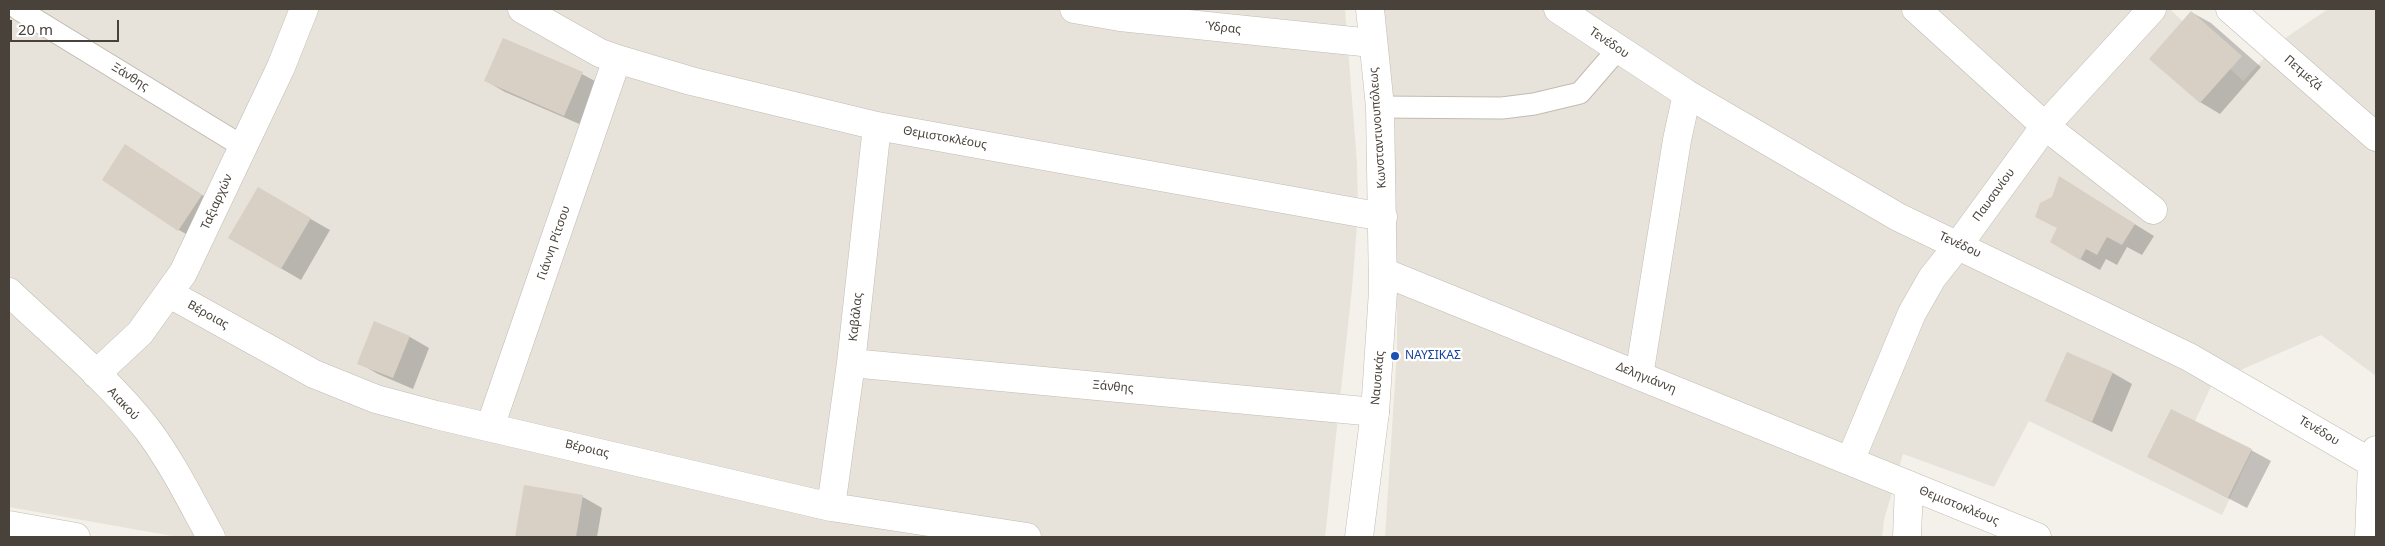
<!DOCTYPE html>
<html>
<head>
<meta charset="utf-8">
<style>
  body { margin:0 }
  #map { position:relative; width:2385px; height:546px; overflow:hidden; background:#f4f1eb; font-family:"Noto Sans",sans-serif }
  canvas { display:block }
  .frame { position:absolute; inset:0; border:10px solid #48423a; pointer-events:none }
  .scale { position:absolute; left:10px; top:20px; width:109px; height:22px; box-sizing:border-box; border:2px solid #48423a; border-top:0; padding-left:6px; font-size:15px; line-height:18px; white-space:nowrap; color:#48423a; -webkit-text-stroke:4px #fff; paint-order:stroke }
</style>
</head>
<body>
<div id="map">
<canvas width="2385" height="546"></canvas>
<div class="frame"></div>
<div class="scale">20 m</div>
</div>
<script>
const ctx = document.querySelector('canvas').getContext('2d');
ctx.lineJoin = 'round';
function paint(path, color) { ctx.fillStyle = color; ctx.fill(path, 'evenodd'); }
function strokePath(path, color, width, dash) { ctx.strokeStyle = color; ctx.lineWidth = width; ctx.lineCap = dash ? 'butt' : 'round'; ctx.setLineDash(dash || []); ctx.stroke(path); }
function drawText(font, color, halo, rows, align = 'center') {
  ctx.font = font + ' "Noto Sans",sans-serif'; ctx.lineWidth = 4.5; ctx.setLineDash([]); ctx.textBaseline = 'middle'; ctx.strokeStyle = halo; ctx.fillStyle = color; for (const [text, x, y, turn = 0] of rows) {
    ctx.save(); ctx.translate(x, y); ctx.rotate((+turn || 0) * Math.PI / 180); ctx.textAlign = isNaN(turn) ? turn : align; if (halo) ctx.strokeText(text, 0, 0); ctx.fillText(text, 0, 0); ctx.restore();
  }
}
paint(new Path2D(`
  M9,9H1345L1357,164L1358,212L1352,289L1325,537H178L9,507Z
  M1379,9H2170L2243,81L2278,43L2328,9H2376V376L2321,335L2213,382L2195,421L2252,451L2222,515L2029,421L1994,487L1903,454L1884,520L1882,537H1385L1397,351V268Z`), '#e7e3da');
paint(new Path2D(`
  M2191,12L2211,23L2261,67L2220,114L2200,102Z
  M504,40L582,74L602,85L584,126L505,92L486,81Z
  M125,146L221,207L198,241L179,230Z
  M2060,178L2154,236L2142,255L2127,247L2117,265L2106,259L2100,270L2080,259L2058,229L2053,198Z
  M258,189L330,230L301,280L229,238Z
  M375,323L410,337L429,348L413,389L378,374L359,363Z
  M2068,354L2113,373L2132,384L2112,432L2047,401Z
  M2251,450L2271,461L2247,508L2149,457Z
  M525,487L583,497L602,508L597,537H517Z`), '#0003');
paint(new Path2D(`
  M2191,11L2242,56L2200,103L2149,59Z
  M503,38L583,72L564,116L484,81Z
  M125,144L202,195L178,231L102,180Z
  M2059,176L2135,224L2122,245L2107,237L2097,255L2086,249L2080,260L2050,242L2057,228L2035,217L2040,203L2052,197Z
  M258,187L311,218L281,269L228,238Z
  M374,321L410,336L393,378L357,364Z
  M2067,352L2113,372L2092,422L2045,401Z
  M2171,409L2252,449L2228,498L2147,457Z
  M524,485L583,495L576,537H515Z`), '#d8cfc5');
const service = new Path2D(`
  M18,9L242,146
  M1380,107L1502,108L1534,104L1580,93L1618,49`);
const minor = new Path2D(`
  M522,9L600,53L617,59L691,81L877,126L1383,217
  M1074,9L1120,17L1372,43
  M1558,9L1687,94L1898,217L2189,357L2372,463
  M1916,9L2045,126L2153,210
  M2230,9L2376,137
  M1383,272L2037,537
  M9,292C54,335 109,380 147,429C172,462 191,501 211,537
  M170,294L314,374L376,399L436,415L831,507L1027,537
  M851,363L1375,412
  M96,374L140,333L183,273L281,67L304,9
  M1639,376L1677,140L1687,94
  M490,427L617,59
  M1850,461L1912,313L1932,278L1959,244L2045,126L2152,9
  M831,507L851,363L877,126
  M9,525L76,537
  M1907,537L1909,485
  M2369,537L2372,463L2376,450`);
const tertiary = new Path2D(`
  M1359,537L1375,412L1383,291L1380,107L1370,9`);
strokePath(service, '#c2bbb2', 23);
strokePath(minor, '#c2bbb2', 29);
strokePath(tertiary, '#c2bbb2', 29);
strokePath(service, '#fff', 21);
strokePath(minor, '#fff', 28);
strokePath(tertiary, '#fff', 28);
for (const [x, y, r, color] of [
  [1395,356,5,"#1a4fb4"]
]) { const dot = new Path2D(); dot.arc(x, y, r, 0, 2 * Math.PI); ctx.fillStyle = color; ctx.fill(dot); strokePath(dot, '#fff', 2); }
drawText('12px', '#48423a', '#fff', [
  ["Ύδρας",1223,28,6],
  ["Τενέδου",1609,43,34],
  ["Πετμεζά",2303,73,41],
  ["Ξάνθης",130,77,32],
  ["Κωνσταντινουπόλεως",1378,128,-94],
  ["Θεμιστοκλέους",945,138,10],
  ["Παυσανίου",1994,195,-54],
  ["Ταξιαρχών",217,202,-66],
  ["Γιάννη Ρίτσου",554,243,-71],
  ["Τενέδου",1960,245,25],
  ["Βέροιας",208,315,29],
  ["Καβάλας",856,317,-84],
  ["Ναυσικάς",1378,378,-85],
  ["Δεληγιάννη",1646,378,22],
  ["Ξάνθης",1113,387,5],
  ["Αιακού",123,404,47],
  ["Τενέδου",2319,431,31],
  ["Βέροιας",587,449,13],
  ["Θεμιστοκλέους",1959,506,22]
]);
drawText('12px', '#164399', '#fff', [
  ["ΝΑΥΣΙΚΑΣ",1405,356]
], 'left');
</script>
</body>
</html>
